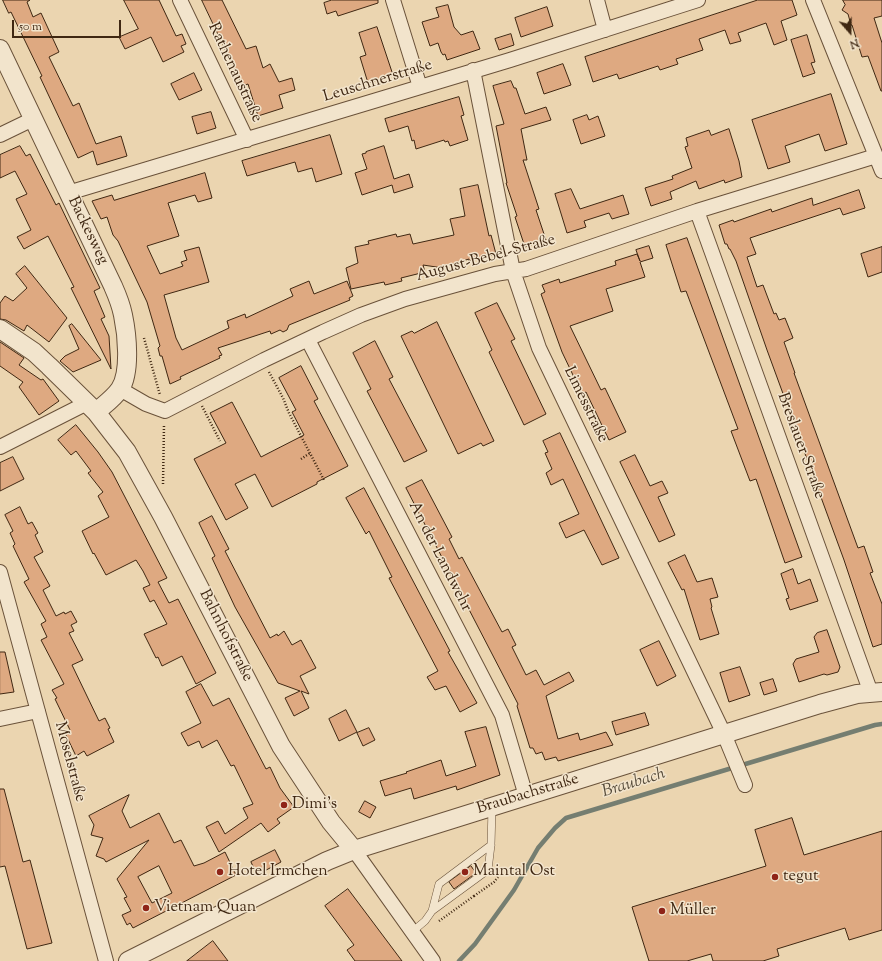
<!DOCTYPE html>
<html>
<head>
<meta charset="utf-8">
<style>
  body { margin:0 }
  #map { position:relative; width:882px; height:961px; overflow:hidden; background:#ebd5b0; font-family:"Sorts Mill Goudy",serif }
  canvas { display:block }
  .north { position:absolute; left:830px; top:12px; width:40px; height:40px; -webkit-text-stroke:3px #f2e4cc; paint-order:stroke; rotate:160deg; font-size:11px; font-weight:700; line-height:16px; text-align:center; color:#3f2712 }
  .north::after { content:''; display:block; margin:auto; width:14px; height:18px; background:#3f2712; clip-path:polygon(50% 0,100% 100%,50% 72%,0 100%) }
  .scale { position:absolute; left:12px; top:20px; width:109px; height:18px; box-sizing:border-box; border:2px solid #3f2712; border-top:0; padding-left:5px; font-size:12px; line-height:14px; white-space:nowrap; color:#3f2712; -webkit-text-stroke:3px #f2e4cc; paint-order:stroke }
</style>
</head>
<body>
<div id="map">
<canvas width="882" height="961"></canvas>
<div class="north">N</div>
<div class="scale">50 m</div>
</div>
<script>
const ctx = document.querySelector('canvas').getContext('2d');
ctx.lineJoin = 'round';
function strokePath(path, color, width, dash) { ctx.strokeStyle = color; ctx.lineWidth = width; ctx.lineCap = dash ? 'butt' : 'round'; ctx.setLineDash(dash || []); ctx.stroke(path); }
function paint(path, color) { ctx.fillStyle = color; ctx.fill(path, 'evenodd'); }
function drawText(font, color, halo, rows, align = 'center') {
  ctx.font = font + ' "Sorts Mill Goudy",serif'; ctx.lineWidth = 3; ctx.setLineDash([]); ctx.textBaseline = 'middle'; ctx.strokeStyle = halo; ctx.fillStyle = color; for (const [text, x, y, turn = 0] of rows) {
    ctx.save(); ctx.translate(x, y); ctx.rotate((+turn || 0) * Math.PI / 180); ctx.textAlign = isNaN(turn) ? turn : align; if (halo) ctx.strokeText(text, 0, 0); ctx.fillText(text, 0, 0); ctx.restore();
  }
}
strokePath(new Path2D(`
  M459,961L475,944L514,890L538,848L555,828L566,818L875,725L882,724`), '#757e71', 4.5);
const building = new Path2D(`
  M3,0H30L27,2L33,17L41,13L59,52L49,57L73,106L79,103L96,144L121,136L127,156L97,165L93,151L78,158L40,77L42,76L11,12L9,13Z
  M124,0H159L176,36L182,34L186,44L181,46L184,52L163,62L151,37L125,49L119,37L138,29Z
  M202,0H222L246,49L256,46L263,68L270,64L279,82L292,78L295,90L279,95L283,108L258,116L248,84L243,86Z
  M332,0H378V3L338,16L336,11L327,14L324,3Z
  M758,0H792L797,15L781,21L787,40L774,45L766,23L738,33L741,41L730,44L725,30L699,39L703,50L676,59L678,64L660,70L658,66L619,79L617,74L593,82L585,57Z
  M843,0H882V16L874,18L882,43V91H881L868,56L862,57L852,25H851L848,14L842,10L845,5Z
  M448,5L454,27L461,35L473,31L480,49L447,60L445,54L443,55L441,52L438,43L430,46L422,22L439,17L436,8Z
  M547,7L553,26L521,37L515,18Z
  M377,27L393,75L368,83L360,57L366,55L359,33Z
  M511,34L514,45L499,50L495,39Z
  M807,35L815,62L811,63L815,73L803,77L791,40Z
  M563,64L571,85L544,94L537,73Z
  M194,73L202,90L179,100L171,84Z
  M511,81L514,88H516L525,114L546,107L551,120L521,129L527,160H523L539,209L536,210L546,240L525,247L515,217L517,216L506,183H507L496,126L504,124L493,86Z
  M831,94L847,144L825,151L819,134L785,146L790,162L768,169L752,120Z
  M459,97L464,115L461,116L468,140L450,146L448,141L445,142L444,140L416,149L414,140L412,141L408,126L389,132L385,119Z
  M211,112L216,128L197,134L192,117Z
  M587,115L589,120L598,116L605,136L581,144L573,120Z
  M729,129L739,161L742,177L725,183L724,180L699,189L696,181L670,192L672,199L651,206L645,188L673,179L672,176L692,168L685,147L688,146L686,138L709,130L711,135Z
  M330,135L342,174L316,182L312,168L298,172L295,162L247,176L242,161Z
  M20,146L26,156L30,154L56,205L59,203L100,288L94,291L105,317L101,319L109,336L111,369L71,288L74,287L48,236L24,249L17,237L31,230L16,199L27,194L15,171L0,178V155Z
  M384,146L394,179L409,174L413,187L394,193L392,185L362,195L355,173L367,169L362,154L366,153V152Z
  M205,173L212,198L198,202L195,195L168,203L179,236L147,246L160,274L183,266L181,262L187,260L184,251L199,247L209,282L164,295L176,338L182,350L229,328L227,321L245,314L246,318L293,296L290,289L309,281L314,294L347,281L353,296L349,298L350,300L289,325L287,330L283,332L280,330L271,334L270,331L218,348L222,355L219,356L220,358L180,377L181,379L170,384L162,356H160L158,348L160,346L147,302L118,241L113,235L107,217L101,219L92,201L112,195L114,200Z
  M478,185L489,236L491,235L496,254L469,261V259L452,264L443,268L423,265L425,272L401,278L402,281L385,285L384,282L351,289L346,268L358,263L355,247L369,244L368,241L396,234L397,237L410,234L413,244L454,235L450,219L465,216L460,189Z
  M571,189L580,209L623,195L629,214L612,219L609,213L584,221L586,227L567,233L555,194Z
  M859,190L865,208L843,215L840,208L750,238L756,254L747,257L757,287L763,285L774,314L776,313L779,320L785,318L793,338L784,342L795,373H794L858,548L864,546L873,572L870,573L882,604V644L873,647L844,560L767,350L736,261L730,249H729L727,244H725L719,225L733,220L734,222L771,209L772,212L812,198L813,205Z
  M687,238L802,557L785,563L756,479L750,481L731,431L738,429L686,291L681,292L666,245Z
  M649,246L653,258L640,262L645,277L606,289L613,311L570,326L601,390L605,388L626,432L609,440L586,392L582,394L562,352L541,294L545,292L542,285L559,279L560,283L616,265L615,261L637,254L640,261L636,250Z
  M882,247V272L868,277L861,254Z
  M25,266L67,318L49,342L27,325L24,331L6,320L0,319V303L5,296L13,301L27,288L16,274Z
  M497,303L515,339L511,341L546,414L524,425L489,352L492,350L475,313Z
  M437,322L494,441L483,446L481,443L458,454L401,336L412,331L414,333Z
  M72,324L101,360L73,372L60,361L65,356L79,349L69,326Z
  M375,341L393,377L389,379L427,451L404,462L367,391L371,389L353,353Z
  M0,342L24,358L19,365L41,380L43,379L59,401L39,415L19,387L23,382L0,366Z
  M301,366L318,399L314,401L348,466L317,482V484L272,507L255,474L235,484L248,508L226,520L194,459L226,443L210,413L232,402L261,457L304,435L292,412L296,410L279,378Z
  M76,425L98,452L112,472L167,578L158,582L169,603L178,599L216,673L196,684L182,656L162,666L158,657L156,658L144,634L167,624L154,600L150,602L143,588L150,585L143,571L136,560L106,575L94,553L93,554L82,531L109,517L98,496L103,492L88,473L91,471L76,451L71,455L58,440Z
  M560,433L619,558L602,565L584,530L566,538L559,523L579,514L563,479L551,485L546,473L552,469L545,453L548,452L543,441Z
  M635,455L650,486L662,481L668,493L658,497L675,535L659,542L620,462Z
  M13,457L24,479L0,491V463Z
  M422,480L452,537L449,539L459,559L462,557L502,632L508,629L516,645L512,647L526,675L536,670L544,685L569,672L574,681L546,696L558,739L578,733L580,740L606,732L613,745L558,761L556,757L545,760L542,752L536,754L533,748H530L517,706L518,704L406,488Z
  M364,488L450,651L448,652L477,703L460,712L446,686L435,690L427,677L438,671L389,578L392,577L369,531L366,534L346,498Z
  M20,507L28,524L32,522L38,533L35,535L43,552L34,557L50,586L43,590L56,616L64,612L65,614L71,611L77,622L71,625L74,631L69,633L83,660L72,665L99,721L105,718L110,728L108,729L114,742L87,756L84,751L76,756L65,733L70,730L55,699L57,698L52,690L64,684L41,640L47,637L41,624L46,621L24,582L29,579L13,546L15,544L10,533L13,531L5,515Z
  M212,516L229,549L225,551L270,638L277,634L278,636L284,631L292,645L301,640L316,668L300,676L309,694L301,691L309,708L294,716L285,698L300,691L278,683L235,607L212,558L215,556L199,523Z
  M685,555L697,582L712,578L718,597L710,599L712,607L711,608L719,634L700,640L684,589L682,590L668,563Z
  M793,569L798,584L810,579L818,601L790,610L786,599L789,598L781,574Z
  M827,630L840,667L838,672L827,675L824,674L799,682L793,664L796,659L819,652L814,637L817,633Z
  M659,641L676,676L657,686L640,650Z
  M0,652H5L14,692L0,694Z
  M740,667L750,695L729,702L720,673Z
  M773,679L777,691L764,695L760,683Z
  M201,684L213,706L229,698L266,769L270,767L280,788L294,807L277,819L280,823L268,832L261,823L219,852L206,827L218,821L225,834L248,818L243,808L253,804L234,765L231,766L217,740L202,748L199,741L188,746L181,733L201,723L186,692Z
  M346,710L357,732L339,741L329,719Z
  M645,713L649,725L616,735L612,722Z
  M486,727L500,775L457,790L456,786L414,799L411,788L385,796L380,781L407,773L406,772L441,760L446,776L476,766L465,732Z
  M369,728L375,740L363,746L357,733Z
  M0,789H4L23,862L30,860L52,943L27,949L5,866L0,867Z
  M129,795L122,811L130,828L159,813L174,843L181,840L194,866L204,863L225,852L236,875L133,928L130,923L127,925L122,915L131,911L124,898L127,897L117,879L149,840L106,862L104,859L96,856L103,838L91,835L94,825L89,816ZM159,866L172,893L152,903L138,877Z
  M365,801L376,807L370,818L359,812Z
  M792,818L804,855L882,831V930L849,940L845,928L777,949L779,956L763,961H713L711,954L687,961H649L632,907L766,866L755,830Z
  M275,850L281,862L257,875L251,862Z
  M471,866L476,873L454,889L449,882Z
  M348,889L402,961H355L347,950L354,945L325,906Z
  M213,941L228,961H187Z`);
paint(building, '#dea981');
strokePath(building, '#3f2712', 1);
const service = new Path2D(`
  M432,911L488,870L491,845L492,808
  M413,931L425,921L432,911L439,884L491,845`);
const minor = new Path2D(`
  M180,0L247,140
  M393,0L420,87
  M597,0L605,30
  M813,0L882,171
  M473,70L513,271L539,348L724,734L745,785
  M0,135L33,119
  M68,193L510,60L698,0
  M697,211L871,693
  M308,340L502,715L526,796
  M120,389L146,404L165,411L264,360L323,332L361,315L405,299L495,274L526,269L697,211L876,156
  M0,447L87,403
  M0,572L106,961
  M0,719L38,711
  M354,850L433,961`);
const tertiary = new Path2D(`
  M0,49L113,286C117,295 121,305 123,315C127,334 131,372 120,389C114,398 104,405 96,412
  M0,329L34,352L49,366L96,412L127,452L163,517L281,746L331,822L354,850
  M128,961L327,861L354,850L820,704L857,694L882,692`);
strokePath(service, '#6a523a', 8);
strokePath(minor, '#6a523a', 16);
strokePath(tertiary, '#6a523a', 20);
strokePath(new Path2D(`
  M144,338L160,395
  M269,372L283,398L289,413L324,480
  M202,406L220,441
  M301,459L310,453
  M163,484L164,425
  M474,896L494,882L498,877
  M439,921L474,896`), '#3f2712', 2.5, [1, 2]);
strokePath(service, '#f2e4cc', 7);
strokePath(minor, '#f2e4cc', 14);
strokePath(tertiary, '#f2e4cc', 18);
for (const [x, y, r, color] of [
  [284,805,4,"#8f2418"],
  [220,872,4,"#8f2418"],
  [465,872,4,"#8f2418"],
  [775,877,4,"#8f2418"],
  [146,908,4,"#8f2418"],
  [662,911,4,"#8f2418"]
]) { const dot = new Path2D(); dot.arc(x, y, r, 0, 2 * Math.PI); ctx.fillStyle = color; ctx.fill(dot); strokePath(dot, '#f2e4cc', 1.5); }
drawText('16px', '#3f2712', '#f2e4cc', [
  ["Rathenaustraße",234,73,65],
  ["Leuschnerstraße",378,82,-17],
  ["Backesweg",87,231,64],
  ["August-Bebel-Straße",486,259,-15],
  ["Limesstraße",585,405,64],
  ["Breslauer Straße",800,446,70],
  ["An der Landwehr",439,557,63],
  ["Bahnhofstraße",225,636,63],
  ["Moselstraße",69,762,75],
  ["Braubachstraße",528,795,-17]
]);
drawText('16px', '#3f2712', '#f2e4cc', [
  ["Dimi's",292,805],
  ["Hotel Irmchen",228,872],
  ["Maintal Ost",473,872],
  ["tegut",783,877],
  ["Vietnam Quan",154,908],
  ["Müller",670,911]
], 'left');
drawText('italic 17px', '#564b3a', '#f2e4cc', [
  ["Braubach",634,784,-17]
]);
</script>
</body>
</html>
